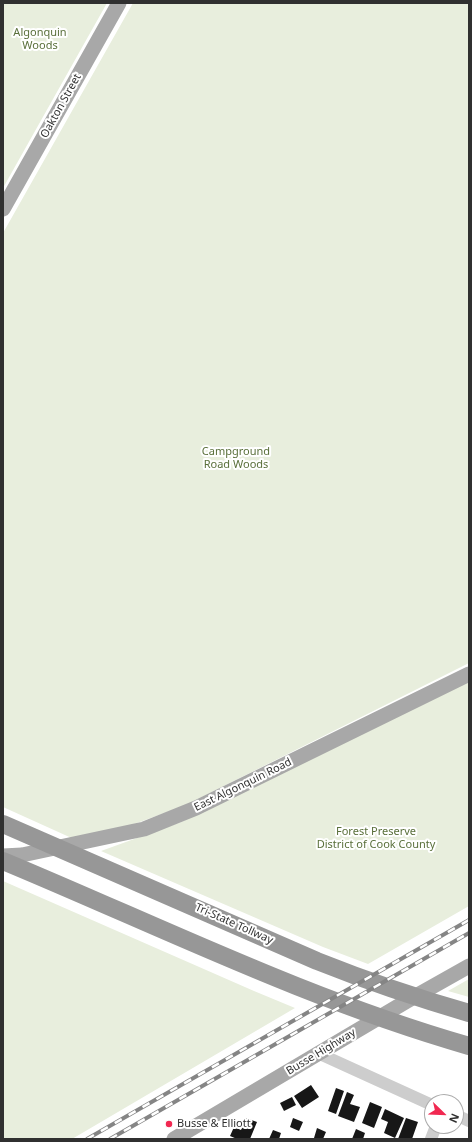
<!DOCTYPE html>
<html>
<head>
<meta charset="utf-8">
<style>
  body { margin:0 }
  #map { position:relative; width:472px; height:1142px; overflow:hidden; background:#fff; font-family:"Noto Sans",sans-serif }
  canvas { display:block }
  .frame { position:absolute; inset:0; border:4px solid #303030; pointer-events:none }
  .north { position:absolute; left:424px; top:1094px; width:40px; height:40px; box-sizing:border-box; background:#fff; border:1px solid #acacac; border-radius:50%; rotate:113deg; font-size:11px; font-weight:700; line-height:16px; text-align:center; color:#303030 }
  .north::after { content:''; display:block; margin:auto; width:14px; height:18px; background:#f12851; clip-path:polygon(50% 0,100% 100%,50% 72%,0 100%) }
</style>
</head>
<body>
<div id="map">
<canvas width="472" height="1142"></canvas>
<div class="frame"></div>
<div class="north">N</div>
</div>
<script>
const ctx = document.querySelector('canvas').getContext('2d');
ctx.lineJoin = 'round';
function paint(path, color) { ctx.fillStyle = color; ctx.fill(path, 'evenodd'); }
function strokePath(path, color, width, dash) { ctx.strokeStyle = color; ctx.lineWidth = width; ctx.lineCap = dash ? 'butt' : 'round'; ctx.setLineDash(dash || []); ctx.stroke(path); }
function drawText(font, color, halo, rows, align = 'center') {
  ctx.font = font + ' "Noto Sans",sans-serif'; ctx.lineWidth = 4; ctx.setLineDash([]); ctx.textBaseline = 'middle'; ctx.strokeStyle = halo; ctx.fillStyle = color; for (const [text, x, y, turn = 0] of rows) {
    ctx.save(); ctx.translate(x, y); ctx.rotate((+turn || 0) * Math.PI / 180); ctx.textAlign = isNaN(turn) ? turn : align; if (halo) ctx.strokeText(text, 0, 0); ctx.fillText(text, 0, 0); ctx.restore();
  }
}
paint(new Path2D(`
  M3,3H107L3,188Z
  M133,3H469V663L184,806L123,828L76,840L3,807V233Z
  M469,680V906L368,964L323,947L101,851L181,822Z
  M3,881L254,991L295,1008L72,1139H3Z
  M469,979V997L448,991Z`), '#e8eedd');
paint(new Path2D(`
  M311,1085L319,1097L302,1108L294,1096Z
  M336,1088L344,1091L336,1114L328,1111Z
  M347,1092L354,1095L350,1104L360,1107L354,1122L338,1116Z
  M292,1097L296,1105L284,1111L280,1103Z
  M370,1102L382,1107L374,1128L362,1123Z
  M385,1109L404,1118L395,1138L384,1133L388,1122L381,1119Z
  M246,1118L257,1122L250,1139H237L230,1136L234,1127L241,1130Z
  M293,1118L303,1122L299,1131L290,1127Z
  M406,1118L418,1122L412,1139H398Z
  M317,1128L326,1132L323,1139L314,1138Z
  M356,1129L365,1133L363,1139H352Z
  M273,1130L281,1133L279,1139H269Z`), '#171717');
strokePath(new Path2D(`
  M320,1054L432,1105
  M456,1115L469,1121
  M431,1139L436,1126`), '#cdcdcd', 12);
strokePath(new Path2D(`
  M3,209L119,3
  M3,856L22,855L144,829L196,808L469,674
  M174,1139L407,1001L469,966`), '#a8a8a8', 15);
strokePath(new Path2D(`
  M3,824L317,961C367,981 417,998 469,1013
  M3,861C157,925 308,1000 469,1046`), '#979797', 18);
const rail = new Path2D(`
  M87,1139L469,920
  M110,1139L469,933`);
strokePath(rail, '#858585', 4);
strokePath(rail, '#fff', 2.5, [8]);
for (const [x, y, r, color] of [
  [169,1124,4,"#f12851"]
]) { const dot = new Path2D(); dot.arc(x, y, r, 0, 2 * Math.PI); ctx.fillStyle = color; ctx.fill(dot); strokePath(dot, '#fff', 1.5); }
drawText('11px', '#596f3a', '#fff', [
  ["Algonquin",40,33],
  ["Woods",40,46],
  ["Campground",236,452],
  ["Road Woods",236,465],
  ["Forest Preserve",376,832],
  ["District of Cook County",376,845]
]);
drawText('11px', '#303030', '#fff', [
  ["Oakton Street",61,106,-61],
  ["East Algonquin Road",243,785,-26],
  ["Tri-State Tollway",234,924,24],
  ["Busse Highway",321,1052,-31]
]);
drawText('11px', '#303030', '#fff', [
  ["Busse & Elliott",177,1124]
], 'left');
</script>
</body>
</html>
